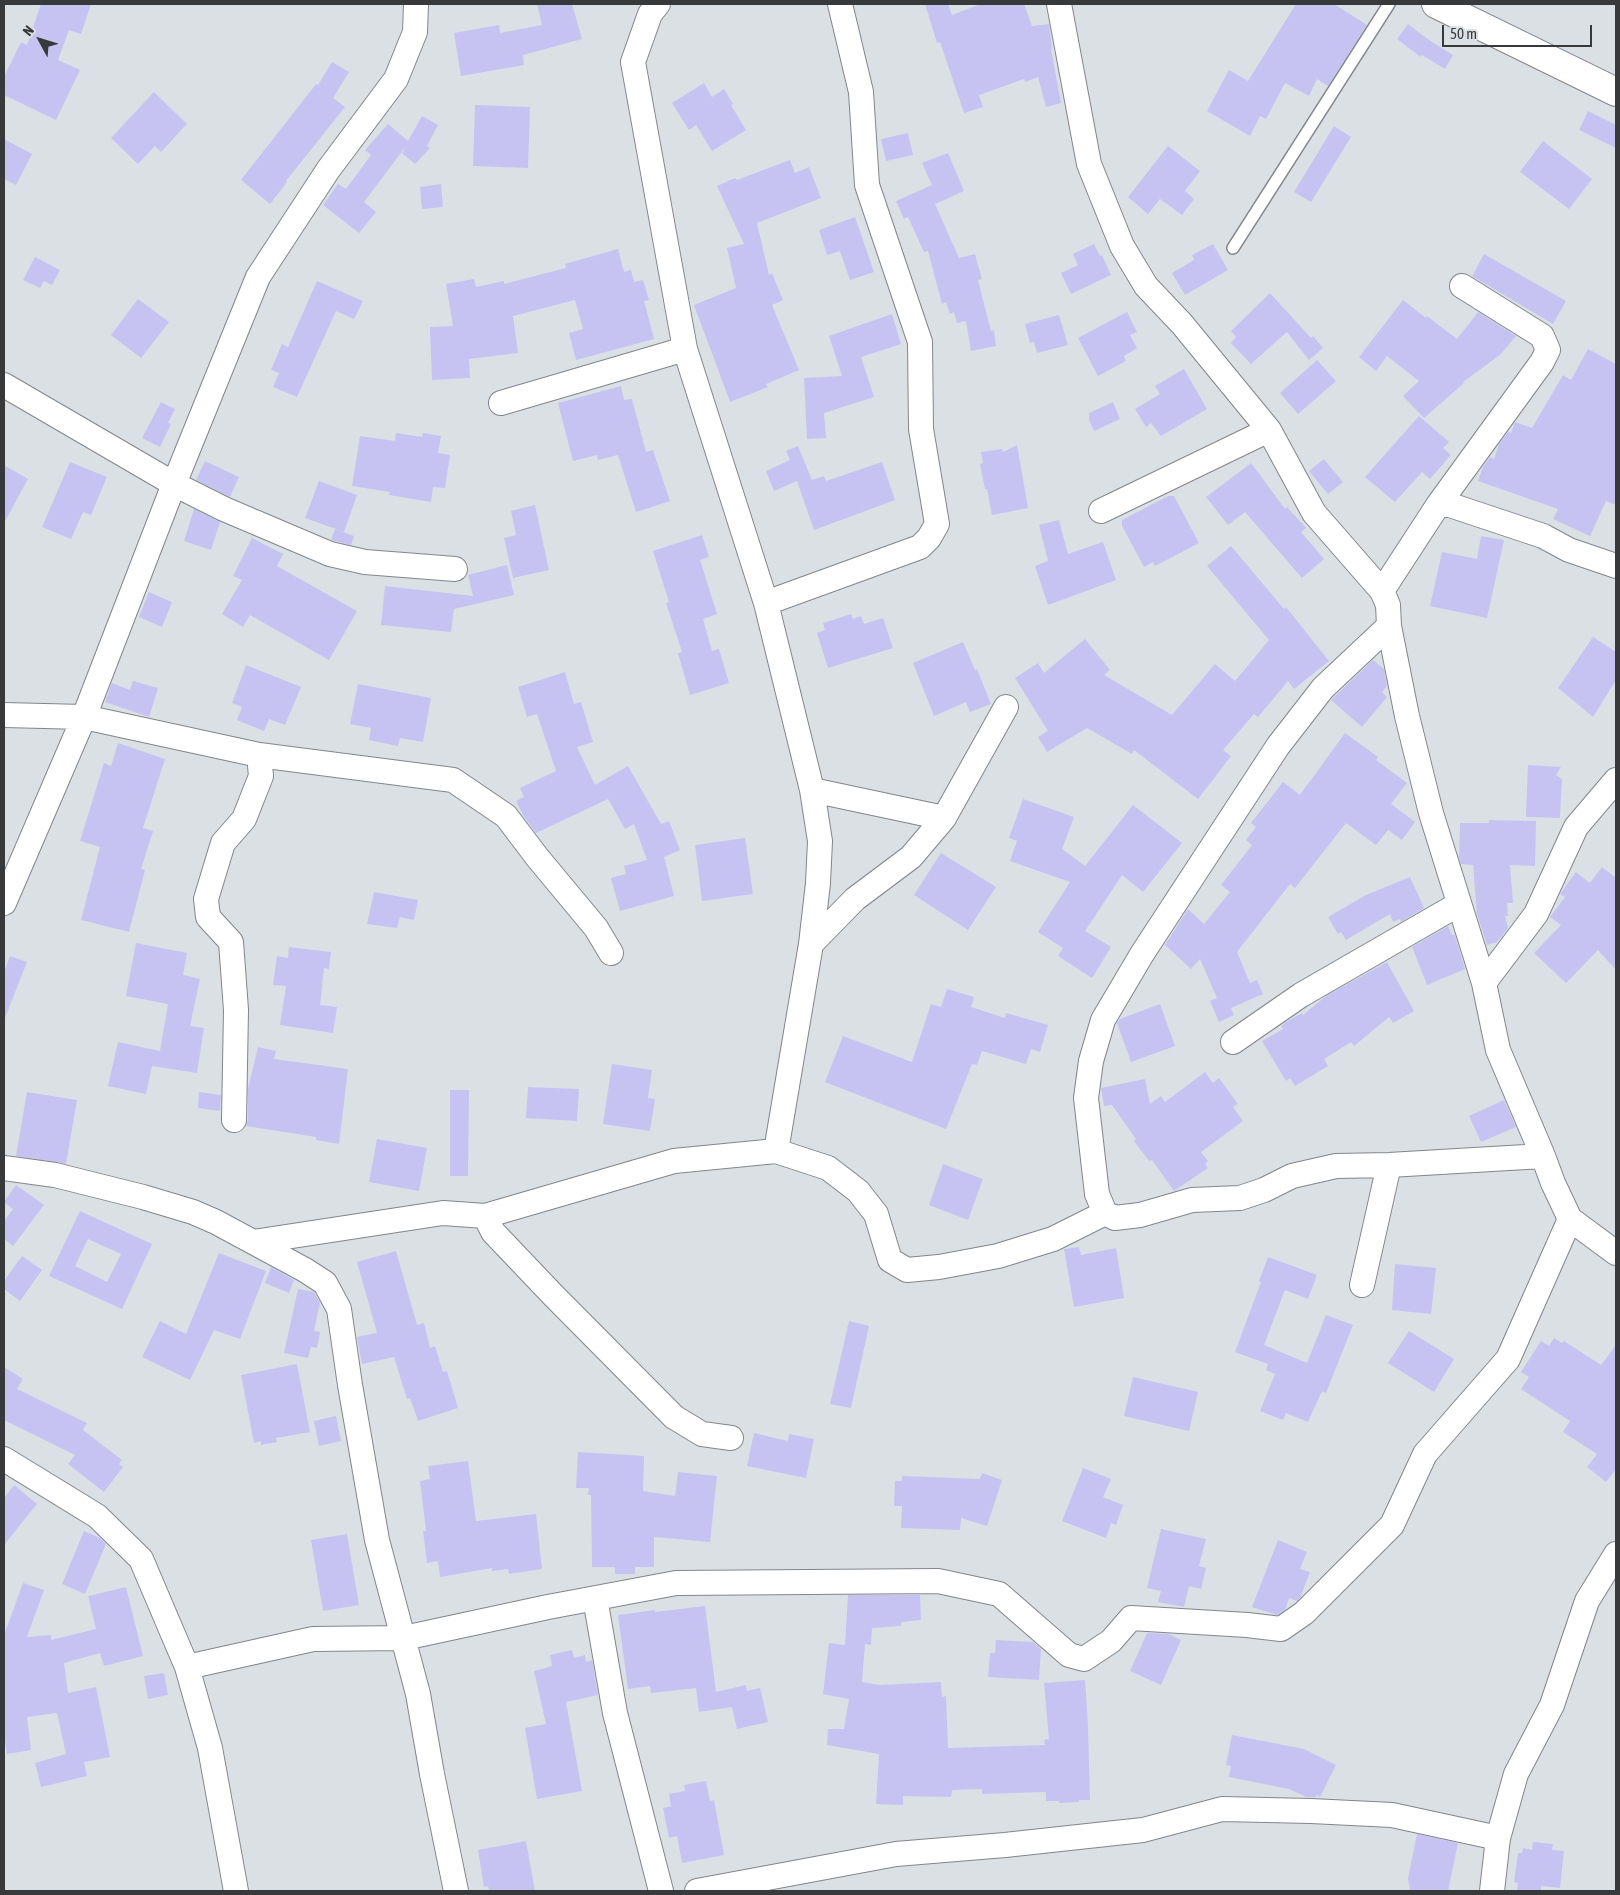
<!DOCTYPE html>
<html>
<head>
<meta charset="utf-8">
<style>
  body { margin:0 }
  #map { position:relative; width:1620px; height:1895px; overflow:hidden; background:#dbe0e5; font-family:"Asap Condensed",sans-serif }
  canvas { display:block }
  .frame { position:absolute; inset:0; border:5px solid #38393b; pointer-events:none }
  .north { position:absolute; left:15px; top:15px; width:50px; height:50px; -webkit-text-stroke:4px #dbe0e5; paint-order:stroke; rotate:309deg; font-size:14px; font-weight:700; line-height:20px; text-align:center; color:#38393b }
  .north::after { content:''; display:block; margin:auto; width:18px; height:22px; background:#38393b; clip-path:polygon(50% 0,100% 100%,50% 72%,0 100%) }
  .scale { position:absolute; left:1442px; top:25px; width:150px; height:22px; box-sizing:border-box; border:2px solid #38393b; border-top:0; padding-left:6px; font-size:15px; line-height:18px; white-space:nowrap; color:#38393b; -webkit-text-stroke:4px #dbe0e5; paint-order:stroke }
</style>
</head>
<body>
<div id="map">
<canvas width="1620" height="1895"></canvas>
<div class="frame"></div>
<div class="north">N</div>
<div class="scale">50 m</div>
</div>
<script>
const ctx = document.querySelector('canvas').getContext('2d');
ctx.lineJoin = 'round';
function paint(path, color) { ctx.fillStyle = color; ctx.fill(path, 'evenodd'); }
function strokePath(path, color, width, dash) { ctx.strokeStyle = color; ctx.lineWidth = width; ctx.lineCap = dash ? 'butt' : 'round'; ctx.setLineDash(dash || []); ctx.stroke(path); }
paint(new Path2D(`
  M41,4H91L81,34L69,30L58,60L80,70L56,120L4,95V77L21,42L27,45Z
  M537,4H572L582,39L523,55L524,65L461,76L454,33L499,25L500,33L542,25Z
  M925,4H948L952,15L981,4H1024L1032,26L1049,24L1052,48L1051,49L1061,103L1046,107L1038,77L1025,82L1024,79L979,95L983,107L964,113L940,42L937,43Z
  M1296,4H1334L1367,25L1328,86L1317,79L1309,96L1285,83L1266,119L1260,116L1250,136L1207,111L1229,70L1248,81Z
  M1408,24L1429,40L1453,55L1445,69L1422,55L1421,57L1397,39Z
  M332,62L349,72L333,98L345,107L286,181L287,182L270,204L241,180L316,84L318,85Z
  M704,83L712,97L724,89L733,104L731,105L746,130L712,151L696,125L689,130L672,103Z
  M154,92L187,124L161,152L155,146L138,164L111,138Z
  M475,105L530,107L528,168L473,166Z
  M1588,111L1616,125V148L1579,130Z
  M422,116L438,125L427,146L430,148L415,164L402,153L406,146L364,202L376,212L359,233L323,205L338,184L346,189L371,155L365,150L388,124L408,141Z
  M1334,126L1351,137L1311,202L1294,192Z
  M908,133L913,155L886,161L881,139Z
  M4,139L32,154L16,185L4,179Z
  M1543,141L1592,179L1569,209L1520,172Z
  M1168,146L1200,171L1185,191L1194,199L1182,215L1160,199L1148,214L1128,197Z
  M948,153L964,191L935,204L959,258L975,254L982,279L978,280L991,331L994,330L996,346L971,351L966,321L957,323L954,312L950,314L946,302L942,304L928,251L924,252L908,217L904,219L896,201L932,185L922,163Z
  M790,160L795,173L809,167L821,198L757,223L769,275L772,273L783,300L772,305L799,370L766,384L768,387L730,402L694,305L736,288L727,248L744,244L717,186L735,178L737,180Z
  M441,184L443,207L422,209L420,187Z
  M855,217L874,272L850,280L840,251L827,255L819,230Z
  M1094,244L1100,256L1102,255L1111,275L1071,294L1061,273L1078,265L1073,254Z
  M1213,244L1228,270L1185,295L1172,273L1194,260L1192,255Z
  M618,249L624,272L631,270L634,282L643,280L649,300L644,301L654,339L576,360L569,333L583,329L575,300L513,316L518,353L469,359L470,378L432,380L430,327L453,326L446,284L474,279L476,287L504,281V284L566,268L565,264Z
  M1484,254L1566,301L1553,324L1472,276Z
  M35,257L60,270L52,285L44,281L40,288L23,280Z
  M317,281L363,301L354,319L336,311L297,397L273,387L279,373L271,370L282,344L288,347Z
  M1270,293L1311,338L1313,336L1323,348L1309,360L1287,332L1251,364L1231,343L1236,337L1231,331Z
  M138,299L169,322L141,358L111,335Z
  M1403,300L1426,318L1427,316L1457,339L1478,312L1516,336L1501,354L1463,382L1464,383L1424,418L1403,396L1419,381L1387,356L1376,371L1359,357Z
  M1127,312L1137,332L1130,335L1137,348L1124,356L1126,361L1098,376L1078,338Z
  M892,314L901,344L861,357L874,397L824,413L826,438L807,439L804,378L842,376L829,336Z
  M1059,315L1068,345L1037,353L1034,342L1030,343L1025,324Z
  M1588,349L1616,364V505L1606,501L1590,536L1553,519L1558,509L1478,481L1483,467L1490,457L1494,459L1499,444L1508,432L1511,433L1515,422L1532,428L1563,375L1571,380Z
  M1317,360L1336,381L1298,414L1280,393Z
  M1184,369L1207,409L1161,436L1151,423L1146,427L1135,409L1160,394L1155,386Z
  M621,386L624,400L632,399L646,452L653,450L670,501L636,512L618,455L598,460L597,455L573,461L558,403Z
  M161,402L175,409L168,423L171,424L160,447L142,438Z
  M1113,402L1120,419L1094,431L1089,420V413Z
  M1419,416L1449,442L1443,448L1451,455L1430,479L1422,472L1395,502L1365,477Z
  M396,433L422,437L423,433L441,436L438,453L450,455L445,488L433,487L431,502L389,495L390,492L352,486L360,436L395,441Z
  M1017,445L1028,508L992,515L987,489H985L980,464L983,463L981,452L1002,449L1003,452Z
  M798,446L812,480L824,476L826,481L882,462L895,500L814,530L797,481L774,491L766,471L790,460L786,451Z
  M1324,459L1343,482L1328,494L1309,471Z
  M205,461L239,477L230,497L196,480Z
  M70,462L107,477L91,515L83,512L71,539L42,527Z
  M1251,463L1285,509L1287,507L1306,528L1301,532L1324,559L1302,578L1245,512L1228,525L1206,497Z
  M4,465L28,479L4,523Z
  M319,481L357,495L344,532L305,518Z
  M1168,496H1174L1199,543L1155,566L1153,562L1144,567L1122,526V520Z
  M535,505L549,570L513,578L504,538L516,535L511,511Z
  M194,509L220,522L211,550L184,541Z
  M1059,520L1068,554L1103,542L1116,580L1048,605L1035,566L1048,561L1039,525Z
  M335,529L354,536L351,545L331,540Z
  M702,535L709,557L700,560L717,614L703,619L712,651L719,649L729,683L690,695L678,653L682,652L666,603L669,602L653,551Z
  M1481,536L1504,540L1487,618L1430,606L1442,552L1477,559Z
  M252,538L283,554L277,566L357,611L329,660L250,615L243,627L222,614L242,580L233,576Z
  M1231,546L1284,609L1286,607L1329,661L1294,689L1288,681L1258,717L1254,714L1223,750L1231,756L1198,799L1134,750L1132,754L1087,728L1047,752L1038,737L1048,731L1015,678L1038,663L1044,673L1085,639L1110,670L1104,675L1172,715L1215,664L1235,681L1269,640L1207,566Z
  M507,565L514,595L454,609L451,632L381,625L385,586L473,596L468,575Z
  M149,592L172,602L162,627L139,617Z
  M851,614L853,619L861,616L864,624L883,618L893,648L828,668L817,633L825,630L823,623Z
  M1593,637L1616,652V680L1593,717L1558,688Z
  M963,642L975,670L977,669L991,704L970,712L966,702L934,716L913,663Z
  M1373,660L1384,669L1387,686L1382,692L1387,697L1362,727L1331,700Z
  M246,665L301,687L285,725L269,719L264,731L237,720L242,707L232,703Z
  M565,672L574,704L581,702L593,742L577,747L595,785L628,766L661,824L669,821L680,850L664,857L674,896L620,911L611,878L626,874L624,866L647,860L634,824L625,829L608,799L536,833L523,815L516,801L524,797L520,788L556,771L537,714L527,717L518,687Z
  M133,681L158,688L149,717L105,702L112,683L130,690Z
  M358,684L431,698L423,742L400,738L398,746L369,740L371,728L350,724Z
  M1345,733L1378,757L1376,760L1407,783L1391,804L1415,822L1402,840L1388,830L1376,845L1346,823L1295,888L1290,884L1237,952L1250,983L1257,980L1263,994L1231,1008L1234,1015L1219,1022L1210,1001L1217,998L1200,959L1191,969L1165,945L1188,909L1204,924L1230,892L1221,885L1252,845L1246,840L1256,827L1251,823L1283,782L1300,795Z
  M118,743L165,759L143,828L153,831L141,869L145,870L129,932L81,920L100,847L80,841L104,763L111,766Z
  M1528,765L1561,767L1556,775L1562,779L1560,818L1526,817Z
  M1023,799L1074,817L1062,849L1085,866L1133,805L1182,843L1143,892L1122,875L1085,931L1111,947L1092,978L1058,956L1063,948L1038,932L1070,882L1010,861L1017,841L1009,838Z
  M1489,820L1536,821L1535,866L1510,865L1513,903H1507L1508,916H1505L1508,928L1497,942L1487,945L1477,914L1473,865L1461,864L1459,858L1460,823H1489Z
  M745,838L753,894L702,901L695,845Z
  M941,853L996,887L968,930L914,895Z
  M1602,867L1616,878V970L1598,950L1566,983L1534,953L1561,925L1550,917L1565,897L1560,894L1576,872L1590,883Z
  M1410,877L1424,908L1401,922L1400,919L1393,922L1390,914L1346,940L1341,932L1338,934L1328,917L1366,895Z
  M374,892L418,900L414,920L400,917L397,928L367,924Z
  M1448,926L1452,935H1455L1465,969L1427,985L1412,947Z
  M136,943L187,953L183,975L200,979L190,1026L204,1028L197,1073L152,1066L146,1094L108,1086L118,1042L160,1051L168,1004L126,996Z
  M289,947L331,952L329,969L324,968L320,1005L337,1007L333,1033L280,1025L286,986L273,985L277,956L288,958Z
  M10,956L27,962L5,1018L4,972Z
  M1387,962L1414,1011L1393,1023L1389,1017L1354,1046L1351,1042L1324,1059L1328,1066L1295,1086L1290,1078L1286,1081L1262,1041L1283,1029L1281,1026L1286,1022L1302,1013L1303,1015L1326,996Z
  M947,989L974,997L971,1007L1005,1018L1006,1013L1048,1025L1040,1052L1031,1049L1026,1064L982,1051L977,1065L972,1064L946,1129L825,1082L843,1036L912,1062L931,1004L941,1007Z
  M1160,1004L1175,1046L1131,1062L1117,1023L1120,1019Z
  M258,1047L276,1051L274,1059L348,1069L339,1144L316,1140V1137L246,1126L248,1120V1089Z
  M612,1064L652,1070L648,1098L655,1099L650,1131L603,1124Z
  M1205,1072L1213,1083L1219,1078L1238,1104L1233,1107L1243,1121L1201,1152L1208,1161L1205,1164L1208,1168L1174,1191L1152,1160L1149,1161L1134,1141L1136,1139L1112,1105L1104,1106L1101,1088L1145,1079L1150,1104L1161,1096L1165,1102Z
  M528,1087L579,1089L577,1121L526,1118Z
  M450,1090H469L468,1176H450Z
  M27,1092L77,1100L66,1164L16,1156Z
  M199,1092L221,1095L220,1111L198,1108Z
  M1504,1100L1516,1127L1481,1142L1469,1116Z
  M377,1139L427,1148L419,1191L369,1182Z
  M943,1164L983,1179L968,1220L929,1205Z
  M16,1185L44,1205L13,1246L4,1239V1221L13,1209L4,1202Z
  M80,1211L152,1244L122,1309L49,1276ZM88,1239L121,1254L107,1282L75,1266Z
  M1079,1247L1081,1255L1116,1248L1124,1298L1074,1307L1064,1249Z
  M396,1251L417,1325L424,1323L430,1348L435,1346L443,1372L447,1371L458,1408L418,1421L410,1398L407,1399L394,1357L362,1364L357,1337L377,1333L357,1262Z
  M219,1253L266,1271L240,1339L214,1330L190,1380L142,1357L160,1321L186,1334Z
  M22,1256L42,1270L20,1301L4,1289V1281Z
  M1268,1257L1317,1275L1308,1299L1285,1290L1264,1345L1307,1363L1326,1315L1353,1325L1326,1393L1322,1391L1308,1422L1286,1413L1283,1420L1260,1411L1275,1374L1266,1370L1268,1364L1235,1352L1261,1282L1259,1281Z
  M1395,1264L1436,1268L1431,1314L1392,1310Z
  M271,1267L294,1280L289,1293L265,1283Z
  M298,1289L314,1292L320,1303L314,1331L320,1332L317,1348L311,1347L308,1358L284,1353Z
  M849,1321L869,1326L851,1408L830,1404Z
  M1409,1331L1454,1359L1434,1392L1388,1363Z
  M1554,1338L1562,1343L1564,1341L1601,1365L1616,1345V1469L1606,1482L1587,1467L1597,1454L1563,1432L1570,1421L1521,1389L1529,1377L1521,1372L1541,1341L1549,1346Z
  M297,1364L310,1432L276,1438L277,1442L261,1445V1441L254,1443L241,1375Z
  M4,1367L23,1379L17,1389L87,1423L83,1430L122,1460L119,1464L123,1467L104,1492L68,1464L75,1455L4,1420Z
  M1133,1377L1198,1392L1189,1431L1124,1416Z
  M336,1416L341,1441L319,1446L314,1421Z
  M754,1433L788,1441L789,1434L814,1439L806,1478L747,1466Z
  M578,1452L644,1456L643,1491L675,1496L678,1472L717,1476L710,1542L654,1537V1567H635V1574H615V1567H592L591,1495H588L589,1488H576Z
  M468,1461L476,1521L536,1514L542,1569L509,1574L508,1569L492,1571V1568L440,1577L438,1561L427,1563L423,1531H426L420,1481L430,1479L428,1466Z
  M1083,1468L1111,1479L1103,1497L1123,1505L1116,1525L1111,1523L1106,1538L1062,1521Z
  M982,1473L1002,1480L987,1526L961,1518L960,1530L901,1528L902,1506H894L895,1481H902V1476L980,1479Z
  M14,1485L37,1504L4,1545V1498Z
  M1161,1529L1206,1539L1199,1566L1206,1568L1201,1589L1189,1586L1184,1607L1158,1602L1161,1591L1147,1588Z
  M84,1531L100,1538L106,1544L85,1594L62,1584Z
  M347,1534L359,1605L323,1611L311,1540Z
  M1278,1540L1307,1552L1300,1569L1310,1572L1300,1598L1297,1601L1289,1598L1285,1610L1277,1615L1252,1607Z
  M23,1583L44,1590L27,1637L51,1635V1640L96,1629L88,1596L126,1587L143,1656L104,1666L100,1653L64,1663L68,1693L96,1687L110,1757L84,1762L87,1776L41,1787L35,1763L66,1754L57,1713L27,1717L31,1750L7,1754L4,1734V1635Z
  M848,1595H920L921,1620L901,1622V1626L872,1628L871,1645L865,1644L862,1682L880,1685L941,1682L942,1697L946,1696L948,1748L1045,1745L1044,1740L1049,1739L1044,1683L1085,1680L1088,1726L1090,1800H1079V1802L1059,1803V1801H1046V1792L982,1794V1789L952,1790L951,1797L903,1796V1805L876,1804L879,1754L827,1745L828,1729H844L849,1699L823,1694L829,1643L845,1645Z
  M705,1606L716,1692L746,1685L747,1691L760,1688L768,1722L737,1729L732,1707L699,1712L696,1688L651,1693L650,1686L628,1689L618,1615L655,1610V1612Z
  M1147,1633L1169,1634L1181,1640L1161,1685L1130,1671Z
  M996,1640L1033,1642L1041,1649L1039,1680L988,1677L990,1653H995Z
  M572,1650L574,1658L585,1655L586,1662L592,1660L598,1695L566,1702L582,1791L537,1799L525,1728L546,1724L534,1671L552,1666L550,1655Z
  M164,1673L168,1695L148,1699L144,1676Z
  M1232,1735L1304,1749L1336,1765L1320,1797L1317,1795L1316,1797H1306L1289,1789L1229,1777L1231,1766L1226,1765Z
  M706,1781L710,1801L714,1800L724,1855L682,1863L677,1836L669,1838L663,1808L671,1806L669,1794L685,1791L684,1785Z
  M1417,1834L1458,1843L1448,1891H1410L1408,1878Z
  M526,1841L535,1891H489L488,1886L484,1887L478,1850Z
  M1533,1842L1553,1844L1552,1850L1564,1851L1560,1888L1541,1886V1891L1517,1890L1518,1883L1514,1882L1518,1853H1522L1523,1848L1532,1850Z`), '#c6c3f3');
const service = new Path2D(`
  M1233,248L1389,4`);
const minor = new Path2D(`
  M658,4L650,14L633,62L685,349L766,603L812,790L820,841L818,883L811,944L776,1151
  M1059,4L1089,164L1122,246L1146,286L1182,324L1269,430L1314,513L1382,591L1388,605L1389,626L1407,716L1431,813L1484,983L1498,1050L1543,1156L1553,1183L1570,1219L1616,1253
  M4,385L174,484L224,509L330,554L365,562L455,569
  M501,403L685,349
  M1438,505L1542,362L1548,350L1542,336L1462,286
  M1101,511L1269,430
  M1382,591L1438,505H1450L1543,536L1569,550L1616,566
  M766,603L920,547L929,538L937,524L921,429L920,342L867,185L861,92L840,4
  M1389,626L1323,688L1278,746L1142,954L1103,1020L1091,1061L1086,1098L1097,1194L1105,1213L1115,1218L1140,1215L1192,1200L1240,1198L1264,1190L1292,1176L1336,1166L1389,1165L1543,1156
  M4,715L84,717L259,755L453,780L506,816L537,857L596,928L611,953
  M812,790L944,818
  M4,903L84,717L174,484L258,277L328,170L396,79L415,32L416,4
  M811,944L855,899L911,857L944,818L1006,707
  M1484,983L1536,914L1576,827L1616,780
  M1233,1042L1301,995L1459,904
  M234,1120L236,1010L231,942L208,917L206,899L223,843L244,819L261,776L259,755
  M4,1168L55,1175L143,1197L193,1212L216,1222L305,1270L325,1283L339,1309L350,1385L377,1540L418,1694L432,1774L456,1891
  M485,1216L493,1232L553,1295L674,1417L702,1434L731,1438
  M253,1242L443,1213L485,1216L674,1161L776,1151L828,1168L858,1191L876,1214L890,1260L907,1270L939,1267L998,1256L1053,1239L1105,1213
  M1362,1285L1389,1165
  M4,1459L97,1516L141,1559L187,1667L210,1748L236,1891
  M595,1598L615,1713L661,1891
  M187,1667L313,1639L404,1638L548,1607L676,1583L938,1581L999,1594L1069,1655L1084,1659L1111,1641L1131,1618L1247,1625L1281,1629L1304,1613L1392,1525L1425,1454L1508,1359L1570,1219
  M697,1891L896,1854L1005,1845L1143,1830L1222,1809L1311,1811L1392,1815L1498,1838
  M1492,1891L1498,1838L1516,1774L1552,1705L1587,1601L1616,1554`);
const trunk = new Path2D(`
  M1436,4L1616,92`);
strokePath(service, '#82868b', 14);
strokePath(minor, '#82868b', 26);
strokePath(trunk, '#82868b', 30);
strokePath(service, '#fff', 11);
strokePath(minor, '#fff', 24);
strokePath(trunk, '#fff', 28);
</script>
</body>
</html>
